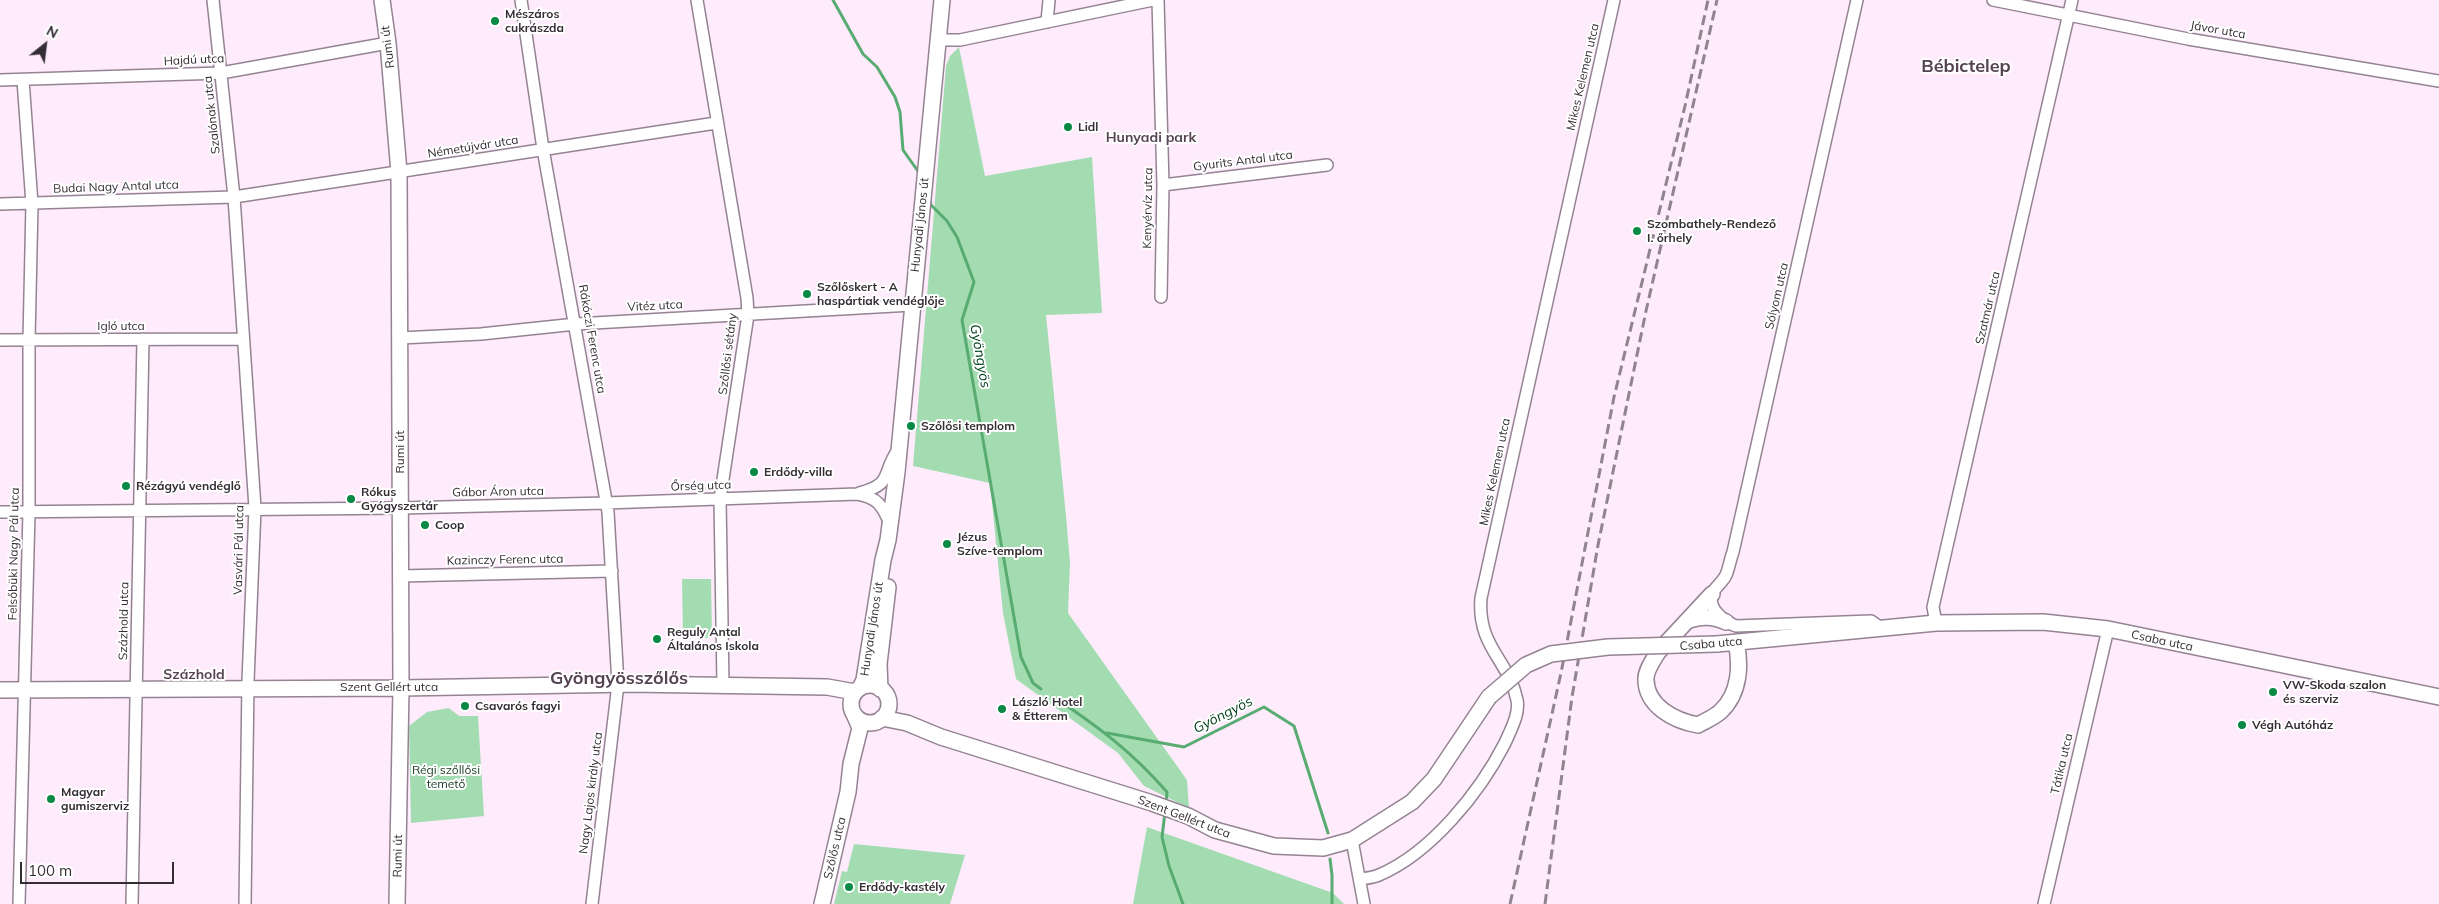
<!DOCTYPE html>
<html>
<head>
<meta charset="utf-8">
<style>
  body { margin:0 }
  #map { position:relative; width:2439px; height:904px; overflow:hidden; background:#feebfc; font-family:Mulish,sans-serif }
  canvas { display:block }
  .north { position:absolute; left:20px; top:20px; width:50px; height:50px; -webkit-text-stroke:4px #fff; paint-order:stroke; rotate:29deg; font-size:14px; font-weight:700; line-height:20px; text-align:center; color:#342d34 }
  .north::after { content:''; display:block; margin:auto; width:18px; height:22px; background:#342d34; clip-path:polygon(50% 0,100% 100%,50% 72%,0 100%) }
  .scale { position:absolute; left:20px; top:862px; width:154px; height:22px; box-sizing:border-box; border:2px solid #342d34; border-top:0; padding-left:6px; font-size:15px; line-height:18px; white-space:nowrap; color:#342d34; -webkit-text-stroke:4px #fff; paint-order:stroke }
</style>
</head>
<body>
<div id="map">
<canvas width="2439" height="904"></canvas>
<div class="north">N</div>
<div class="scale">100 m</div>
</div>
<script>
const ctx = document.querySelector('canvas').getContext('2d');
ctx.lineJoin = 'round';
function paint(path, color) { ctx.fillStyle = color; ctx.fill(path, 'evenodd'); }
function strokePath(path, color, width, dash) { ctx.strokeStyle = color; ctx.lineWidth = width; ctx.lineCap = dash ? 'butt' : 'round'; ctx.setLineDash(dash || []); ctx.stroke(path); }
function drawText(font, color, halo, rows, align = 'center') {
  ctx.font = font + ' Mulish,sans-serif'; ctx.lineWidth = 4; ctx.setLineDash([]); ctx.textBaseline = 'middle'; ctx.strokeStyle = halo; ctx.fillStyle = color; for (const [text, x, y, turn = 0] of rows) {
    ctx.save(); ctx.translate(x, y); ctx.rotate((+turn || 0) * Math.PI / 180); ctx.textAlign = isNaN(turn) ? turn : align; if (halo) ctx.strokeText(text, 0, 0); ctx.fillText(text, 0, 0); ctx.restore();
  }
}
paint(new Path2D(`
  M959,47L985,176L1092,157L1102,313L1046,315L1066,516L1070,563L1068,613L1187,780L1189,808L1144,786L1118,753L1016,679L1003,613L990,483L913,466L946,66L950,56Z
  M682,579H711L712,638H683Z
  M449,708L459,716H478L484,816L411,823L409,726L427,712Z
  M1147,827L1333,893L1344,904H1133Z
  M854,844L965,855L950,904H834L842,871L847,872Z`), '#a4dcb1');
strokePath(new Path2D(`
  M833,0L863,54L877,67L895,97L900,112L903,150L920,174
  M930,199L931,205L947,221L957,237L974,282L962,320L1021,657L1033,683L1041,689
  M1057,699C1101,729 1131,751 1167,792L1166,803
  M1107,733L1184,747L1264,707L1294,726L1328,833
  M1165,812L1162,837L1169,866L1183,904
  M1330,859L1332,875V904`), '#58ab71', 3);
const minor = new Path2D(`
  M213,0L234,197L255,508L248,681L245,904
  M521,0L543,149L608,512L618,684L592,904
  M697,0L747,298L748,315L720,499L723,685
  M1158,0L1163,185L1161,297
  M1857,0L1733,552C1730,560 1729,568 1726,575C1723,582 1715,587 1712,594C1707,609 1725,622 1736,626L1871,621L1881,628
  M1993,0L2188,39L2439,81
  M1047,22L1049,0
  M938,40H960L1153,0
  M0,80L221,73L388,43
  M1163,185L1327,165
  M0,204L234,197L716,123
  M400,338L481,334L576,324L912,305
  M0,340L242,339
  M859,493C894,484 881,474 898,450
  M0,512L401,508L606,503L857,494C877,497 883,506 890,524
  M400,576L612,571
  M1936,623L1933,607L2072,0
  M1352,840L1364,904
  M1360,879C1366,878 1372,878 1379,875C1431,853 1480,792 1505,743C1510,731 1520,714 1517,700C1509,660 1477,647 1481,598L1614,0
  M19,904L29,512V340L32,204L23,80
  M132,904L143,339
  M2044,904L2108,629`);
const tertiary = new Path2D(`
  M382,0L388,43L399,172L401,688L397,904
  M1712,594L1658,652C1654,659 1646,670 1646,678C1645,706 1675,721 1698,725C1705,721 1715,717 1721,711C1740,693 1741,665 1736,642
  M1687,621C1702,616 1711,616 1726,622
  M1717,644L1936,623L2043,622L2108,629L2439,697
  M851 704a19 19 0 1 1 38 0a19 19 0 1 1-38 0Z
  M860,688L864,680L883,560L888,540L897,472L942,0
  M880,689L879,664L888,587
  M0,690L401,688L630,684L827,687L855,692
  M882,718L907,723L941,737L1152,803L1188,816L1215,830L1274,846L1323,848L1352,840L1412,802L1434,779L1489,697
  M822,904L848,792L851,764L860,728L854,714`);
strokePath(minor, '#948393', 14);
strokePath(tertiary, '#948393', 18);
strokePath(minor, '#fff', 11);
strokePath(tertiary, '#fff', 15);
strokePath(new Path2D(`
  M1510,904L1561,673L1614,397L1685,106L1708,0
  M1545,904L1572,697L1598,545L1646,311L1717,0`), '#90848f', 3, [10, 5]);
const tertiaryBridge = new Path2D(`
  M1489,697L1526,665L1551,654L1608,647L1717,644`);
strokePath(tertiaryBridge, '#948393', 18, []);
strokePath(tertiaryBridge, '#fff', 15);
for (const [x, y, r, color] of [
  [495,21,5,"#088a46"],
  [1068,127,5,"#088a46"],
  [1637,231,5,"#088a46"],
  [807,294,5,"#088a46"],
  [911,426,5,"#088a46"],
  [754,472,5,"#088a46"],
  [126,486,5,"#088a46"],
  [351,499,5,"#088a46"],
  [425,525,5,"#088a46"],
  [947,544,5,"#088a46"],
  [657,639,5,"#088a46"],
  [2273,692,5,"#088a46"],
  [465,706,5,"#088a46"],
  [1002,709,5,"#088a46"],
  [2242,725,5,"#088a46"],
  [51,799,5,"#088a46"],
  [849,887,5,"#088a46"]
]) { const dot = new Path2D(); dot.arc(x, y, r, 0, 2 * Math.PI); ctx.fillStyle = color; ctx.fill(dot); strokePath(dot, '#fff', 2); }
drawText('bold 12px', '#342d34', '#fff', [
  ["Mészáros",505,14],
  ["cukrászda",505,28],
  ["Lidl",1078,127],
  ["Szombathely-Rendező",1647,224],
  ["I. őrhely",1647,238],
  ["Szőlőskert - A",817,287],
  ["haspártiak vendéglője",817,301],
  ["Szőlősi templom",921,426],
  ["Erdődy-villa",764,472],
  ["Rézágyú vendéglő",136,486],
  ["Rókus",361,492],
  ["Gyógyszertár",361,506],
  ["Coop",435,525],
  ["Jézus",957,537],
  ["Szíve-templom",957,551],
  ["Reguly Antal",667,632],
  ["Általános Iskola",667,646],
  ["VW-Skoda szalon",2283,685],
  ["és szerviz",2283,699],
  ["László Hotel",1012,702],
  ["& Étterem",1012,716],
  ["Csavarós fagyi",475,706],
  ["Végh Autóház",2252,725],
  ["Magyar",61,792],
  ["gumiszerviz",61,806],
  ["Erdődy-kastély",859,887]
], 'left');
drawText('12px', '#342d34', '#fff', [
  ["Jávor utca",2218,30,10],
  ["Rumi út",388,47,-97],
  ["Hajdú utca",194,60,-3],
  ["Mikes Kelemen utca",1583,77,-77],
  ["Szalónak utca",212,115,-96],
  ["Németújvár utca",473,147,-9],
  ["Gyurits Antal utca",1243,161,-7],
  ["Budai Nagy Antal utca",116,187,-2],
  ["Kenyérvíz utca",1148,208,-89],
  ["Hunyadi János út",920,225,-84],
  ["Sólyom utca",1777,296,-77],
  ["Vitéz utca",655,306,-3],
  ["Szatmár utca",1988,308,-77],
  ["Igló utca",121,326],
  ["Rákóczi Ferenc utca",592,339,80],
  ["Szőllősi sétány",728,354,-83],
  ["Rumi út",400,452,-90],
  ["Mikes Kelemen utca",1495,472,-78],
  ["Őrség utca",701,486,-2],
  ["Gábor Áron utca",498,492,-1],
  ["Vasvári Pál utca",239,550,-89],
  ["Felsőbüki Nagy Pál utca",14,554,-89],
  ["Kazinczy Ferenc utca",505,560,-1],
  ["Százhold utca",124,621,-89],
  ["Hunyadi János út",872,629,-81],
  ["Csaba utca",2162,641,12],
  ["Csaba utca",1711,644,-5],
  ["Szent Gellért utca",389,687],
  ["Tátika utca",2062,764,-77],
  ["Nagy Lajos király utca",591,793,-83],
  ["Szent Gellért utca",1184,817,21],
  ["Szőlős utca",835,848,-77],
  ["Rumi út",398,856,-89]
]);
drawText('12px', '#183b23', '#fff', [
  ["Régi szőllősi",446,770],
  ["temető",446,784]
]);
drawText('bold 14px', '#554553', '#fff', [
  ["Hunyadi park",1151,138],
  ["Százhold",194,675]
]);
drawText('italic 14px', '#00421c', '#fff', [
  ["Gyöngyös",980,356,80],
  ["Gyöngyös",1223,715,-27]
]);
drawText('bold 18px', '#554553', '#fff', [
  ["Bébictelep",1966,67],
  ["Gyöngyösszőlős",619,679]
]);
</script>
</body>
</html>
